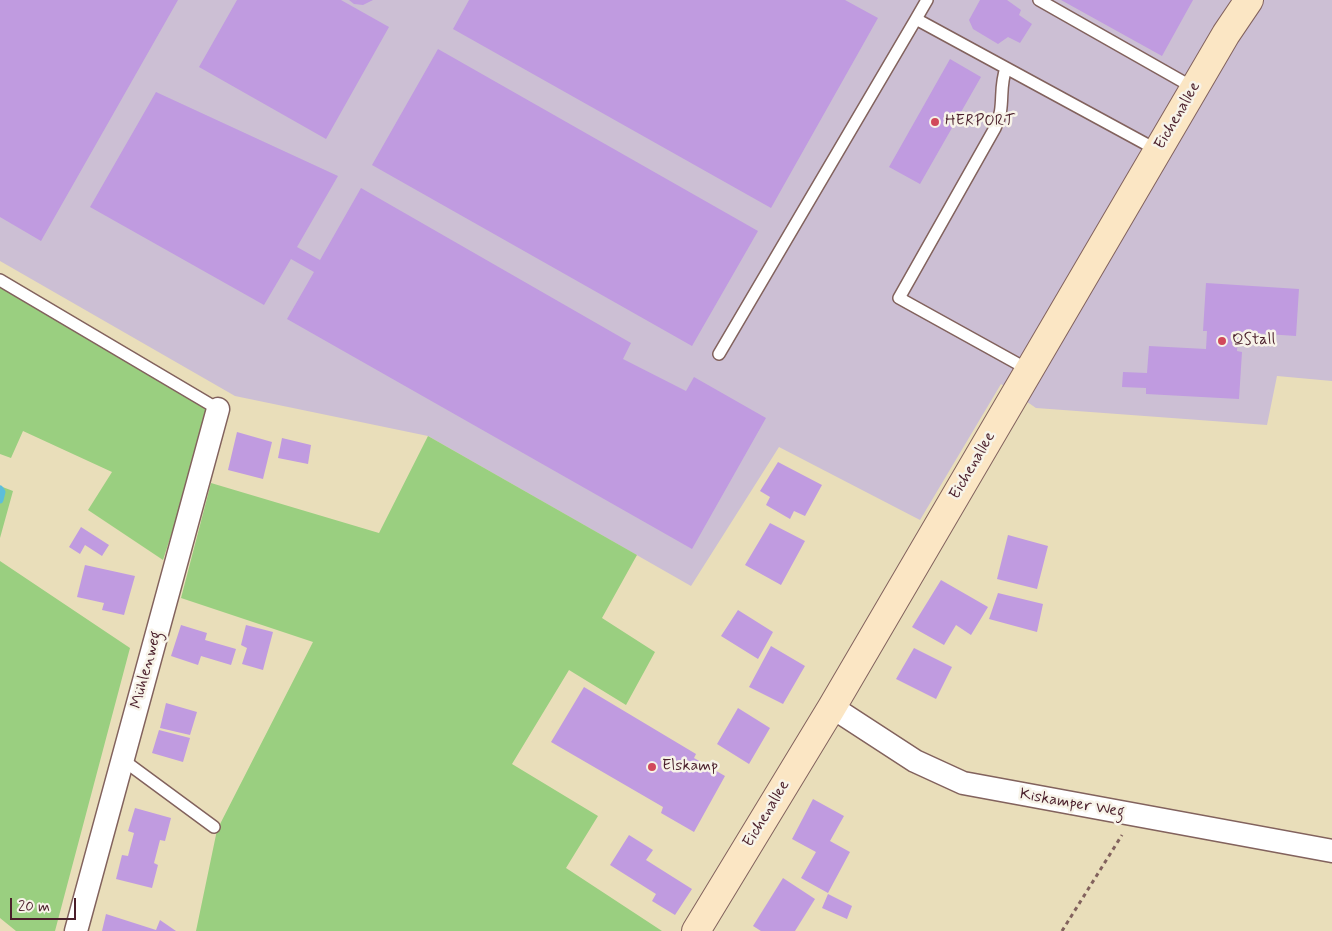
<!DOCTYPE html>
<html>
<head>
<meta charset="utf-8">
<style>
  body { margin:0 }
  #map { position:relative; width:1332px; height:931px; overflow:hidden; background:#e9deba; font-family:Mynerve,sans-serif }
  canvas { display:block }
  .scale { position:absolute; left:10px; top:898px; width:66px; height:22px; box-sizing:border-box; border:2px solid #4a1f2b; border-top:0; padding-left:6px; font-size:15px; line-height:18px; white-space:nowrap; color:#4a1f2b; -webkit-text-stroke:4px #f7f3e8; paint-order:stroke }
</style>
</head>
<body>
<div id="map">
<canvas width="1332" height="931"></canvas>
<div class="scale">20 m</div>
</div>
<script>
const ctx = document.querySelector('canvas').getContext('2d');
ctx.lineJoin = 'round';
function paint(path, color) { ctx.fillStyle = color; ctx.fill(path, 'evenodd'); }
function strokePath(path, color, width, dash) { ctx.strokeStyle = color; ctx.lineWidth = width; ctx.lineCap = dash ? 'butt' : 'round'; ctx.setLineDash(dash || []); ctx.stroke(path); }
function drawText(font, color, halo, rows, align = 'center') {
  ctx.font = font + ' Mynerve,sans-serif'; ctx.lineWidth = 5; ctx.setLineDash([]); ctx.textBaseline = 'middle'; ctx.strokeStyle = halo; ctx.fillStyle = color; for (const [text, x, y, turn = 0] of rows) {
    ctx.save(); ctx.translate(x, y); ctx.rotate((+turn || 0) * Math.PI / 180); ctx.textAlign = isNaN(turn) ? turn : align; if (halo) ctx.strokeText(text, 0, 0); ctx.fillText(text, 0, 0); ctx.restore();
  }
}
paint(new Path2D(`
  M0,0H1332V381L1277,376L1267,425L1036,408L1001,384L920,520L779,447L691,586L428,436L235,396L0,261Z`), '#ccbfd4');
paint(new Path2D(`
  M0,281L213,406L163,560L88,510L112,472L23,431L11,458L0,454Z
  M428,436L637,555L602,618L655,652L626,705L569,670L512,764L598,816L566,868L662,931H196L217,830L313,642L181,598L211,483L379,533Z
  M0,486L13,491L0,538Z
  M0,561L130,648L55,931H16L0,918Z`), '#9acf80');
strokePath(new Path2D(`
  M0,489L2,492L0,500`), '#5dbedb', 7);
paint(new Path2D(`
  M0,0H178L41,241L0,217Z
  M237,0H341L389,27L326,139L199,67Z
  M349,0H373L363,5L354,4Z
  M469,0H845L878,18L771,208L453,29Z
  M980,0H1007L1021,10L1019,15L1032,24L1020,43L1008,37L998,44L973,29L969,20Z
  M1061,0H1193L1162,56Z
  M438,49L758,231L692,346L372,165Z
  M950,59L981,77L920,184L889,167Z
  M156,92L338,176L297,247L320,260L361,188L631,343L623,359L686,391L694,377L766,418L692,549L287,319L314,272L291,259L264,305L90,207Z
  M1206,283L1299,289L1296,336L1238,332L1237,351L1242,352L1239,399L1146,394V388L1122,387L1123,372L1147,373L1149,346L1206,349L1207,331H1203Z
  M237,432L272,442L263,479L228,470Z
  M282,438L311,445L308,464L278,458Z
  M778,462L822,485L805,516L794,511L790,519L766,505L770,497L760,491Z
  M770,523L805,541L781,585L745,565Z
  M81,527L109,545L102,556L85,545L80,554L69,547Z
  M1008,535L1048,546L1037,589L997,579Z
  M85,565L135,576L124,615L102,610L104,603L77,597Z
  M941,580L988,607L971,635L956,625L944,645L912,627Z
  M998,593L1043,604L1037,632L989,619Z
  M738,610L773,632L758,659L721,636Z
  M181,625L207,633L205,640L236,649L231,665L201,656L198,665L171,656Z
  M246,625L273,632L263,670L242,664L247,648L241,645Z
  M771,646L805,666L783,704L749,687Z
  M914,648L952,667L936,699L896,679Z
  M584,687L696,754L694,758L725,776L694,832L661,813L663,807L551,742Z
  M166,703L197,712L190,735L160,728Z
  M738,708L770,728L749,764L717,744Z
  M159,730L190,738L183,762L152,753Z
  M813,799L844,816L830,841L850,852L828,893L801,878L816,852L792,839Z
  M135,808L171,818L165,841L160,840L154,863L158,865L152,888L116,879L122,855L128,856L134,833L128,831Z
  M629,835L653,850L646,860L692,889L675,915L652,901L656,894L610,865Z
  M783,878L815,899L795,931H761L753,926Z
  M828,894L852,906L847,919L822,908Z
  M106,914L156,930L160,920L176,931H102Z`), '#c09be0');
const lane = new Path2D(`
  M927,0L916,19L1157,150
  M1039,0L1194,88
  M1006,68C998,91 1006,106 995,128L899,298L1029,370
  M0,280L218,409
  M719,354L916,19
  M123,760L214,827`);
const street = new Path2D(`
  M832,707L915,761L963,783L1332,851
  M76,931L218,409`);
const secondary = new Path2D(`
  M696,931L832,707L1226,34L1249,0`);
strokePath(lane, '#82625d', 14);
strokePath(street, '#82625d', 25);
strokePath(secondary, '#82625d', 30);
strokePath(new Path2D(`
  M1062,931L1122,835`), '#82625d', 3, [4, 4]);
strokePath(lane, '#fff', 11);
strokePath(street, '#fff', 22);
strokePath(secondary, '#fbe6c4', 28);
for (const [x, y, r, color] of [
  [935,122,5,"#d1495b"],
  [1222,341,5,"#d1495b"],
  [652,767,5,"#d1495b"]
]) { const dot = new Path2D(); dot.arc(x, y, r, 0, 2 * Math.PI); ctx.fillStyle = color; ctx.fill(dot); strokePath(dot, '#f7f3e8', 2); }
drawText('16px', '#4a1f2b', '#f7f3e8', [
  ["Eichenallee",1178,116,-60],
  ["Eichenallee",973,466,-60],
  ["Mühlenweg",147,670,-75],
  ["Kiskamper Weg",1072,804,10],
  ["Eichenallee",767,814,-59]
]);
drawText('16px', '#4a1f2b', '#f7f3e8', [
  ["HERPORT",945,122],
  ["QStall",1232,341],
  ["Elskamp",662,767]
], 'left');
</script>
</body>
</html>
